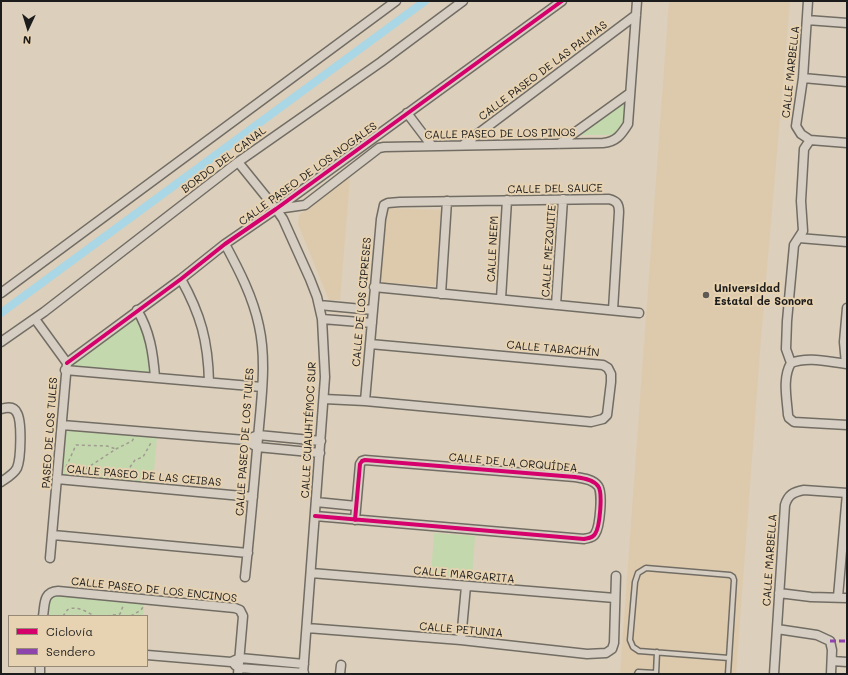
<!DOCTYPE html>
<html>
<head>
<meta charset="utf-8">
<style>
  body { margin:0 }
  #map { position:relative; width:848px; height:675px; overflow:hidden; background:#dccfbb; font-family:Mali,sans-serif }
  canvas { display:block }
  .frame { position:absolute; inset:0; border:2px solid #1c1c1c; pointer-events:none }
  .legend { position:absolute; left:8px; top:615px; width:140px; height:52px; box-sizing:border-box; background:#e7d2b1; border:1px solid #968975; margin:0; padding:5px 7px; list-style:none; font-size:12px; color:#1c1c1c }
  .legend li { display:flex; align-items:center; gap:8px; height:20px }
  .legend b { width:20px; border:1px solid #968975 }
  .north { position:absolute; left:8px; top:8px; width:40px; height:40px; -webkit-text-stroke:3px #e7d2b1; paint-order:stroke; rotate:184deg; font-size:11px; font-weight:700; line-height:16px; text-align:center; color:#1c1c1c }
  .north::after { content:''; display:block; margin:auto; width:14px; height:18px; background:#1c1c1c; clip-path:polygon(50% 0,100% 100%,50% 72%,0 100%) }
</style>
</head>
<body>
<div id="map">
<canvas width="848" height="675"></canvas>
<div class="frame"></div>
<ul class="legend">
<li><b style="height:5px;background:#d6006c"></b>Ciclovía</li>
<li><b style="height:5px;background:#8e44ad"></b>Sendero</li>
</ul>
<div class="north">N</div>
</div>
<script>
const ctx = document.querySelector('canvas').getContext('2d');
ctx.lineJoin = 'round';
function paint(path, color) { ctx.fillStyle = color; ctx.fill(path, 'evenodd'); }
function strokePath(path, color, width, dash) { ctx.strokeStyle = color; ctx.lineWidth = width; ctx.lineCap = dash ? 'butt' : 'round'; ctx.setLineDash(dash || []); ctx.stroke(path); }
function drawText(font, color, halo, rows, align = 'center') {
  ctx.font = font + ' Mali,sans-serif'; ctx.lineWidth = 4; ctx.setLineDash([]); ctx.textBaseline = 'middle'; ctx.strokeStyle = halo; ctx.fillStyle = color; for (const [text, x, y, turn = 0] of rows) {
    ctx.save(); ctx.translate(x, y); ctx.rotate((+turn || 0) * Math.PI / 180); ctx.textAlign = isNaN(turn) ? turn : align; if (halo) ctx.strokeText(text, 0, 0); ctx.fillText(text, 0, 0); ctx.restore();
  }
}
paint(new Path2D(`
  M669,1H790L761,338L736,674H620Z
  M350,177L340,300H329L298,224L299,215Z
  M387,208L441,210L435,286L380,282Z`), '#ddcaad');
paint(new Path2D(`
  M625,102C624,115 625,130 611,135H578Z
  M134,309L146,330L151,377L65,369Z
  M62,429L157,436L153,483L57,475Z
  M434,533L475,536L472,579L431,575Z
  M48,595L144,603L143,616H47Z`), '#c3d8ad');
strokePath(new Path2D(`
  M1,313L425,1`), '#aad7e5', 8);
const lane = new Path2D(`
  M637,674L638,672L656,673
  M656,674L657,652
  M728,674L734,580L733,577L730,575L646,568L638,573L635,582L630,640L633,647L639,651L729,658`);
const street = new Path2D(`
  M808,1L803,78L796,126L801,134L810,140L847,143
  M807,20L847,23
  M803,78L847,82
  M407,113L432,146
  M810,140L804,149L801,201L803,231L794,245L787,321L786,349L791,363C782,378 787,399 788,415L789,418L794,422L847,425
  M559,144L630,93
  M463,145L636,15
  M238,162L276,209L283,219L310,279L317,297L322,319L325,377L303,674
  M277,209L305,205L379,148L384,147L603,143C616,142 621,135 628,124L637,1
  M799,238L847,242
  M225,244C239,270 253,297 259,326C267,362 261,401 258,438C254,484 250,531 245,577
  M181,279C201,315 208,341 209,382
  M374,287L639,313
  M1,293L396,1
  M441,294L447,201
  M501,299L507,200
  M319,305L373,310
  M556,305L563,199
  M137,310C150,331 153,353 155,377
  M35,319L67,363L50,558
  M322,319L372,323
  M1,342L44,312L238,162L381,62L463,1
  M67,363L181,279L225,244L276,209L562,1
  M791,363C808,356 829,362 847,364
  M846,364L844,342L847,308
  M65,370L262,387
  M324,399L365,401L591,422L603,419L607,415L611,382V374L608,368L603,365L370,344
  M365,401L381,219L384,205L388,203L400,202L609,199C616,201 619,203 619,212L613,310
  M1,409C7,407 14,406 17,413C22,421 21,459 17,468C14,474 7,478 1,482
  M62,425L245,440L257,447L320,453
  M253,437L258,435L321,441
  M57,479L253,497
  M316,502L356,506
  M315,516L584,539C588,538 593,538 595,534C600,527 603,492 598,486C593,479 582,478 575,477L365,460L362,461L360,464L355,520
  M53,535L248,553
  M311,573L615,598
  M779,593L811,597L847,598
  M838,597L847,493
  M43,616C45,604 43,592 58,591L235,608L240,610L243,616L238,674
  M307,628L461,640L587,654L606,653L612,649L614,643L616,576
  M777,629L817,635L830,641L832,650L831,674
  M461,640L466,586
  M147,655L231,662L240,658L304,664
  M832,661L847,662
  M235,665L239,668L304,673
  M40,674V666
  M340,674L341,665
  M774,674L785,505C788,495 793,492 804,490L847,493`);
strokePath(lane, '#726d64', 7);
strokePath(street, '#726d64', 11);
strokePath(new Path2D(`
  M66,467L76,445L107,446L116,449
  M82,473L83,470L87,468L116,449L132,441L134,438
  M123,477L135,460L143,457L152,441
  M63,616C65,614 66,610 69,609C77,606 88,612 94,616
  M107,616L120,614L123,606
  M131,616L141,610L143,607`), '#a19b90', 1.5, [3, 3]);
strokePath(lane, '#d6cec2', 4);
strokePath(street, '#d6cec2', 8);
strokePath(new Path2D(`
  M830,641H847`), '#8e44ad', 3, [6, 3]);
strokePath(new Path2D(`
  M67,363L181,279L225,244L276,209L562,1
  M315,516L584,539C588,538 593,538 595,534C600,527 603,492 598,486C593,479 582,478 575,477L365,460L362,461L360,464L355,520`), '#d6006c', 4);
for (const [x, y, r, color] of [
  [706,295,4,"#5f5b54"]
]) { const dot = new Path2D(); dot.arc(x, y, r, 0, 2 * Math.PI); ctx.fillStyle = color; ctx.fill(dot); strokePath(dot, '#e7d2b1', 1.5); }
drawText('11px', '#1c1c1c', '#e7d2b1', [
  ["CALLE PASEO DE LAS PALMAS",543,71,-37],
  ["CALLE MARBELLA",791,72,-84],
  ["CALLE PASEO DE LOS PINOS",500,134,-1],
  ["BORDO DEL CANAL",224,160,-37],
  ["CALLE PASEO DE LOS NOGALES",308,174,-36],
  ["CALLE DEL SAUCE",555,189,-1],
  ["CALLE NEEM",493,249,-87],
  ["CALLE MEZQUITE",549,251,-86],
  ["CALLE DE LOS CIPRESES",362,302,-85],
  ["CALLE TABACHÍN",553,349,5],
  ["CALLE CUAUHTÉMOC SUR",309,430,-87],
  ["PASEO DE LOS TULES",50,433,-86],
  ["CALLE PASEO DE LOS TULES",245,442,-86],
  ["CALLE DE LA ORQUÍDEA",513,463,5],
  ["CALLE PASEO DE LAS CEIBAS",144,476,5],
  ["CALLE MARBELLA",770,560,-86],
  ["CALLE MARGARITA",464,575,5],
  ["CALLE PASEO DE LOS ENCINOS",154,590,6],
  ["CALLE PETUNIA",461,630,5]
]);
drawText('bold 11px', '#1c1c1c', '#e7d2b1', [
  ["Universidad",714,289],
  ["Estatal de Sonora",714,302]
], 'left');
</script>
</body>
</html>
